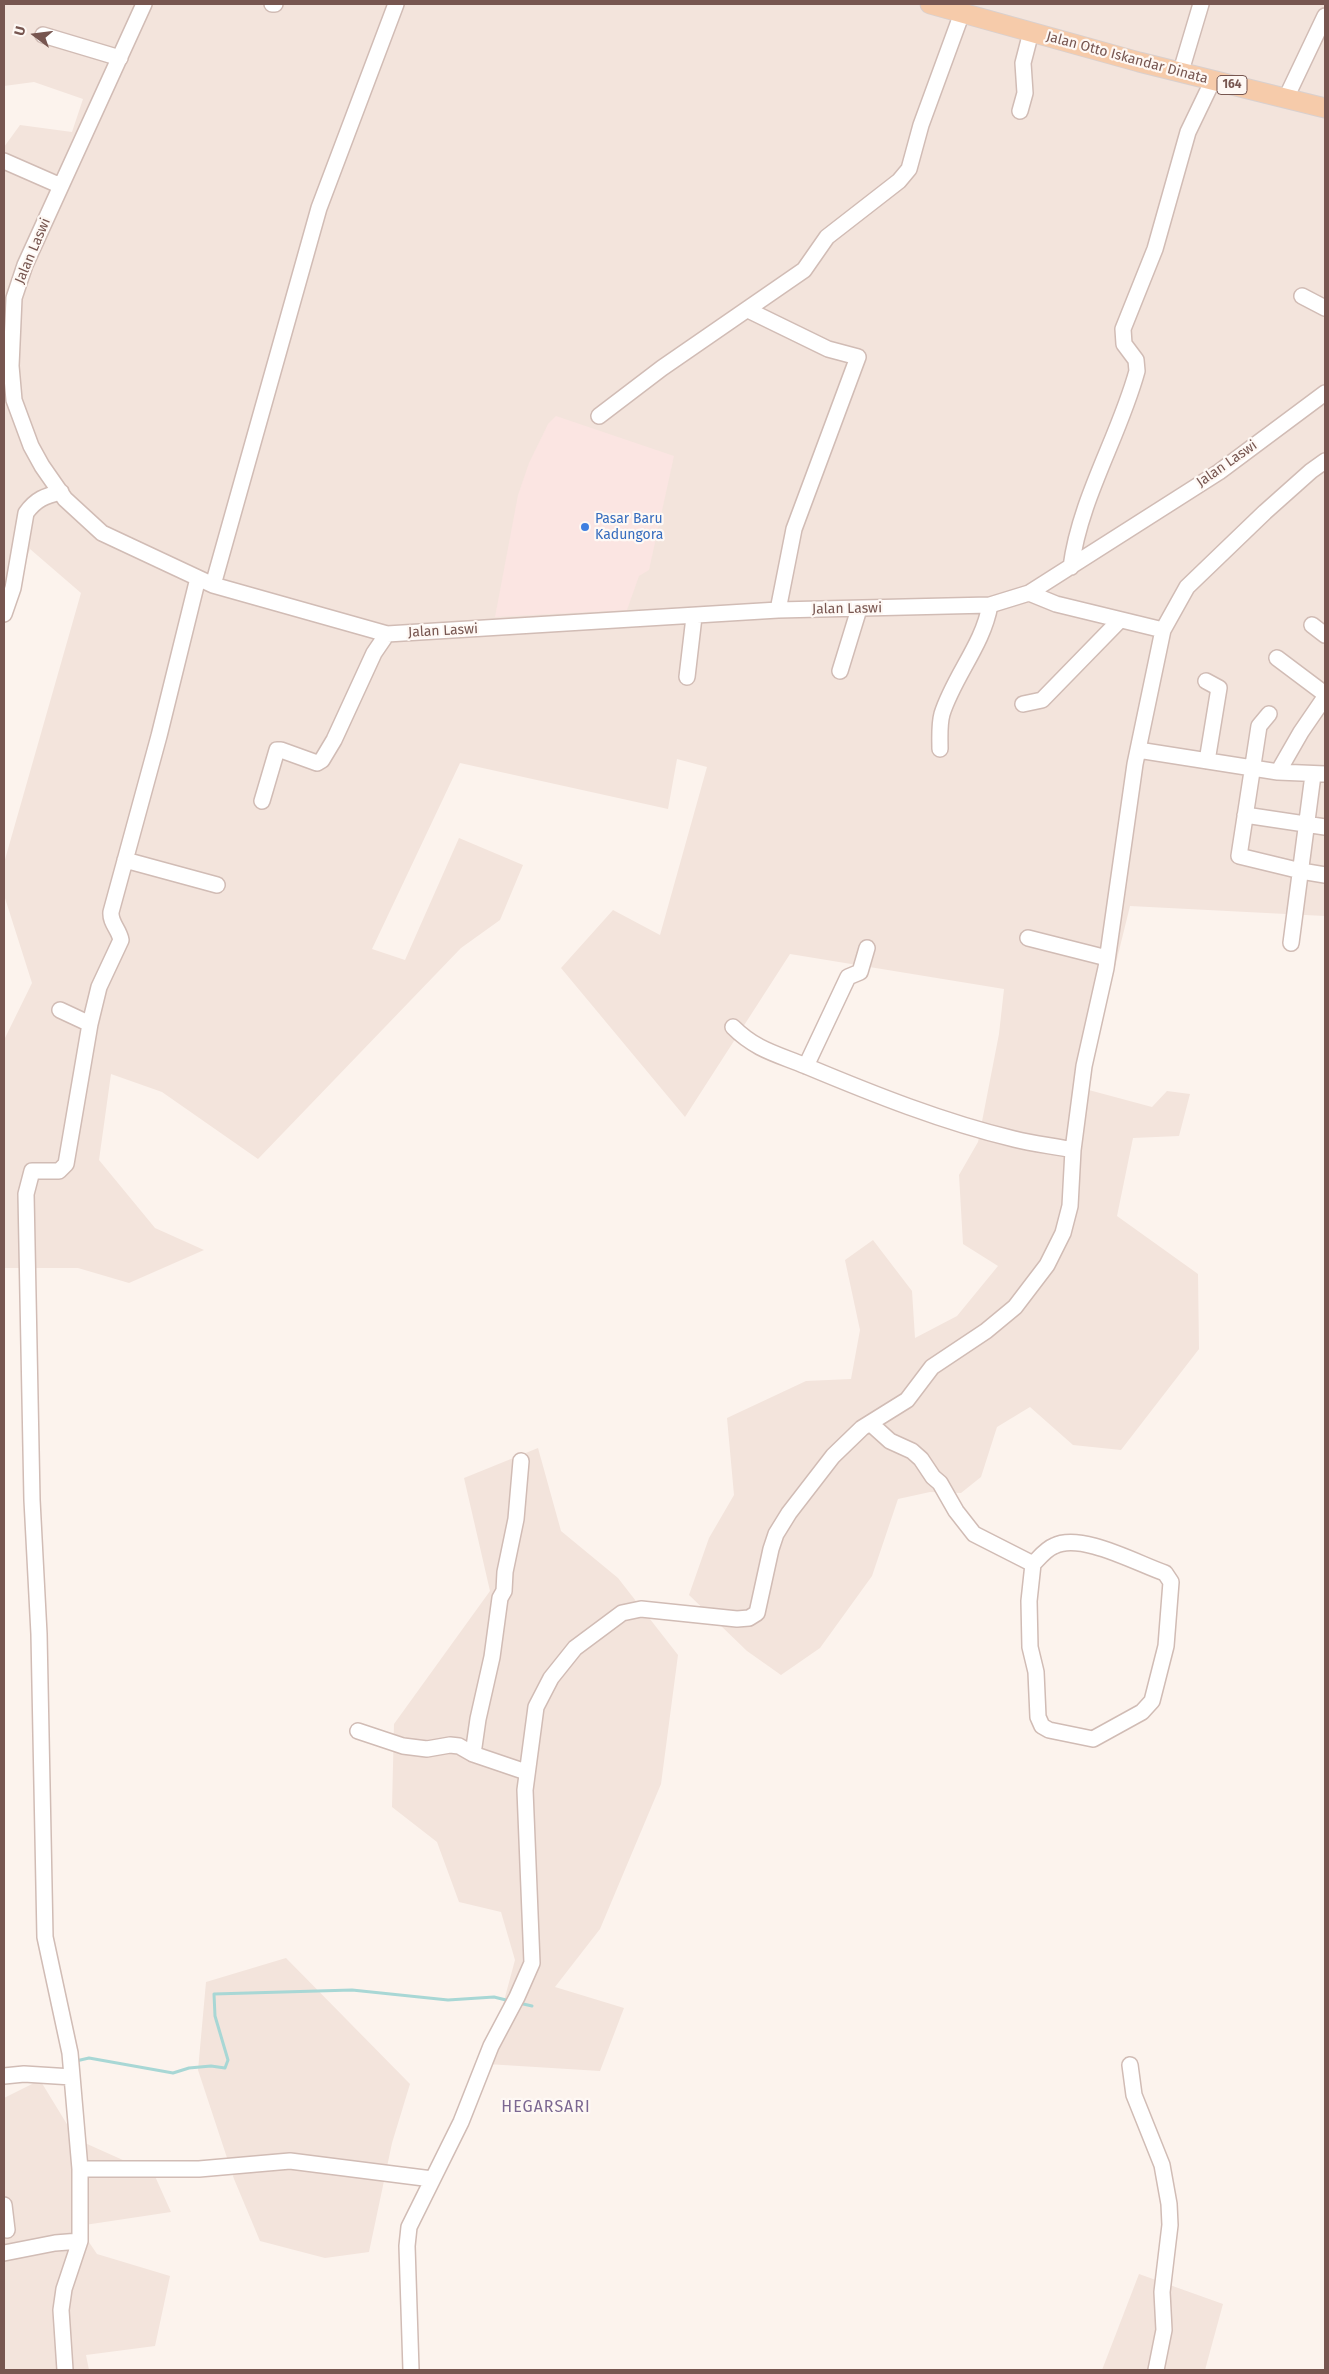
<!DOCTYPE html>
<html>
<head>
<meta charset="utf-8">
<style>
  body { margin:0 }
  #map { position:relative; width:1329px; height:2374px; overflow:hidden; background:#fcf3ed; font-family:"Fira Sans",sans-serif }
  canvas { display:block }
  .frame { position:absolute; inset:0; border:5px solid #775650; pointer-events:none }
  .north { position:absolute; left:10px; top:10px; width:50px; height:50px; -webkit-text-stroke:4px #fef8f4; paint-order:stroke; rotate:285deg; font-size:14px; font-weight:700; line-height:20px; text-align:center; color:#775650 }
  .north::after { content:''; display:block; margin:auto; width:18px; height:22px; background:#775650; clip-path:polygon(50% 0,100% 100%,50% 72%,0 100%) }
</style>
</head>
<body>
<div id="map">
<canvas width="1329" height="2374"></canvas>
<div class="frame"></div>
<div class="north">U</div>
</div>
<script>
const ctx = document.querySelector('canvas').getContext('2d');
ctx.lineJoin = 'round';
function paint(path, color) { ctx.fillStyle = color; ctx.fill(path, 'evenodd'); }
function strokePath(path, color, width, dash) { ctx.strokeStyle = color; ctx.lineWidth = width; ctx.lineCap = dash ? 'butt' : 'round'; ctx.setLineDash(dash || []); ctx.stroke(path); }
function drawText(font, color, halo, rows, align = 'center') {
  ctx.font = font + ' "Fira Sans",sans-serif'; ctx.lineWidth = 4.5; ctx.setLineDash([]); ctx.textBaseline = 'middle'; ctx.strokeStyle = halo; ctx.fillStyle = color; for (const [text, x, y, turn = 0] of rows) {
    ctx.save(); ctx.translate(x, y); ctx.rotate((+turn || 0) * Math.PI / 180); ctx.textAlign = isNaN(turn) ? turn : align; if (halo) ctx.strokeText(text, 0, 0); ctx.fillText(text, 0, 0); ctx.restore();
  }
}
paint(new Path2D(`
  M4,4H1325V916L1130,906L1085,1089L1152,1107L1167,1091L1190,1094L1179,1136L1133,1138L1117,1216L1198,1274L1199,1349L1121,1450L1073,1445L1030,1407L997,1427L981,1477L961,1493L930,1492L898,1499L872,1576L820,1648L781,1675L747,1651L689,1595L709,1538L734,1495L727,1418L806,1381L851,1379L860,1330L845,1260L873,1240L912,1291L915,1338L957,1316L998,1266L963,1244L959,1175L978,1142L999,1034L1004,989L790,954L685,1117L561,968L613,910L660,935L707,767L677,759L668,809L460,763L372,949L405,960L459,838L523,865L500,920L461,948L258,1159L162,1092L111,1074L99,1160L155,1228L204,1250L129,1283L78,1268H4V1040L32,983L4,895V863L81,593L30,549L4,619V147L20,125L72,132L83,99L34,82L4,86Z
  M538,1448L561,1531L618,1578L678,1655L661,1784L600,1929L555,1987L624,2008L600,2071L487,2064L515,1960L501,1912L459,1902L437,1842L392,1807L394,1724L490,1591L464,1478Z
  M286,1958L410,2084L392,2143L369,2252L325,2258L260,2241L234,2179L198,2070L206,1982Z
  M40,2080L76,2139L154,2174L171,2212L78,2226L97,2254L170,2276L155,2346L86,2355L89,2370H4V2098Z
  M1139,2274L1223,2304L1205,2370H1102Z`), '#f3e4dc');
paint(new Path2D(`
  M556,416L674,456L649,570L639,576L627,610L495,617L518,495L529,463L548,424Z`), '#fbe5e2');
strokePath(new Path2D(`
  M519,2003L532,2006
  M76,2061L89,2058L173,2073L189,2068L211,2066L225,2068L228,2060L215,2016L214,1994L352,1990L448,2000L494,1997L510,2001`), '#a8d7d5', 3);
const minor = new Path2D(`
  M144,4L25,265L14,298L11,366L14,400L31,446L42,466L65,499L102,533L213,585L387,634L778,610L990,605L1029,593L1219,472L1325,393
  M272,4H275
  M43,35L120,58
  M1181,71L1201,4
  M1286,98L1325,16
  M1020,111L1025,93L1023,63L1031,32
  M4,161L61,186
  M1302,296L1325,308
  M748,310L828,349L858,357L794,529L778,610
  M599,416L662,368L804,270L827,237L899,181L909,169L921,125L962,13
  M1071,567C1080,498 1119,437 1137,371L1136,360L1124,344L1123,329L1155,249L1188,132L1213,80
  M213,585L319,208L396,4
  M1029,593L1056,604L1163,630
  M4,614L13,588L26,513C36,499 45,496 61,492
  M1312,625L1325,635
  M1277,658L1325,694
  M840,671L859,609
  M687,677L694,617
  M1206,681L1219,688L1207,761
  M1023,704L1042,700L1120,620
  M1269,714L1259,726L1239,856L1301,871L1325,875
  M940,749C940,738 939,725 942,714C954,676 983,645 990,605
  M1138,750L1278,772L1325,774
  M1278,772L1301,732L1325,697
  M262,801L277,750H281L317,763L322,760L334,740L374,653L387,634
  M1245,815L1325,827
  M125,860L217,885
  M1028,938L1107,958
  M1291,943L1313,775
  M60,1010L90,1024
  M733,1027C756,1050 777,1054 806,1066C873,1094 943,1122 1014,1139C1033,1144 1054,1146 1073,1150
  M806,1066L848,977L860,972L867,948
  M870,1423L890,1441L912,1451L921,1459L933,1477L940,1483L956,1511L974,1534L1033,1564L1029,1601L1030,1647L1036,1672L1038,1717L1042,1726L1049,1730L1093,1739L1142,1712L1152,1701L1166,1646L1171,1582L1165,1573C1138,1564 1081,1532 1054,1546C1046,1549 1039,1558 1033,1564
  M358,1731L403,1746L427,1749L450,1745L459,1746L473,1754L526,1772
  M473,1754L478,1719L492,1657L500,1598L504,1591L505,1572L516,1519L521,1461
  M1130,2065L1134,2095L1162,2165L1169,2204L1170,2225L1162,2292L1164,2330L1156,2370
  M4,2076L24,2074L72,2077
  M80,2169H199L290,2161L432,2179
  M4,2205L7,2230
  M80,2241V2169L70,2053L45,1937L39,1634L32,1500L26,1194L32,1171H59L66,1164L90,1024L99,987L121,940C119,929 110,923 111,912L159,736L198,578
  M4,2253L55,2243L80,2241L64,2289L61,2310L65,2370
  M411,2370L407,2246L409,2227L461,2122L491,2046L517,1997L532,1963L525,1790L536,1707L551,1678L575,1648L622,1613L641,1609L737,1619L749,1618L757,1613L771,1549L776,1534L789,1513L833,1456L862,1428L907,1400L932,1367L986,1331L1015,1307L1047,1265L1063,1233L1070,1206L1073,1150L1084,1066L1106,968L1135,764L1163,630L1187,587L1265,512L1311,471L1325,461`);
const major = new Path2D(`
  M930,4L1139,62L1325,108`);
strokePath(minor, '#d1bcb5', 18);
strokePath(major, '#d9d0ce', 21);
strokePath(minor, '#fff', 15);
strokePath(major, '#f6cbaa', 19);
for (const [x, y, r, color] of [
  [585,527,5,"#3f7fe0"]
]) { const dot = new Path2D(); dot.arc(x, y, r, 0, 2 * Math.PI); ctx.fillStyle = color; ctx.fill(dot); strokePath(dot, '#fef8f4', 2); }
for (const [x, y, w] of [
  [1232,85,30]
]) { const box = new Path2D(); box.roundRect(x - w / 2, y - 9.5, w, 19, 4); ctx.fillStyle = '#fef8f4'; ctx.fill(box); strokePath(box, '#775650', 1); }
drawText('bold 12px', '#775650', null, [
  ["164",1232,85]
]);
drawText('14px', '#775650', '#fef8f4', [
  ["Jalan Otto Iskandar Dinata",1127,58,15],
  ["Jalan Laswi",33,251,-67],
  ["Jalan Laswi",1227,464,-35],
  ["Jalan Laswi",847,609,-1],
  ["Jalan Laswi",443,631,-3]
]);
drawText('14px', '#366cbe', '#fef8f4', [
  ["Pasar Baru",595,519],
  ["Kadungora",595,535]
], 'left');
ctx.letterSpacing = '1px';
drawText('16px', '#7c6892', '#fef8f4', [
  ["HEGARSARI",546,2108]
]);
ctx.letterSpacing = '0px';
</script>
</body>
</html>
